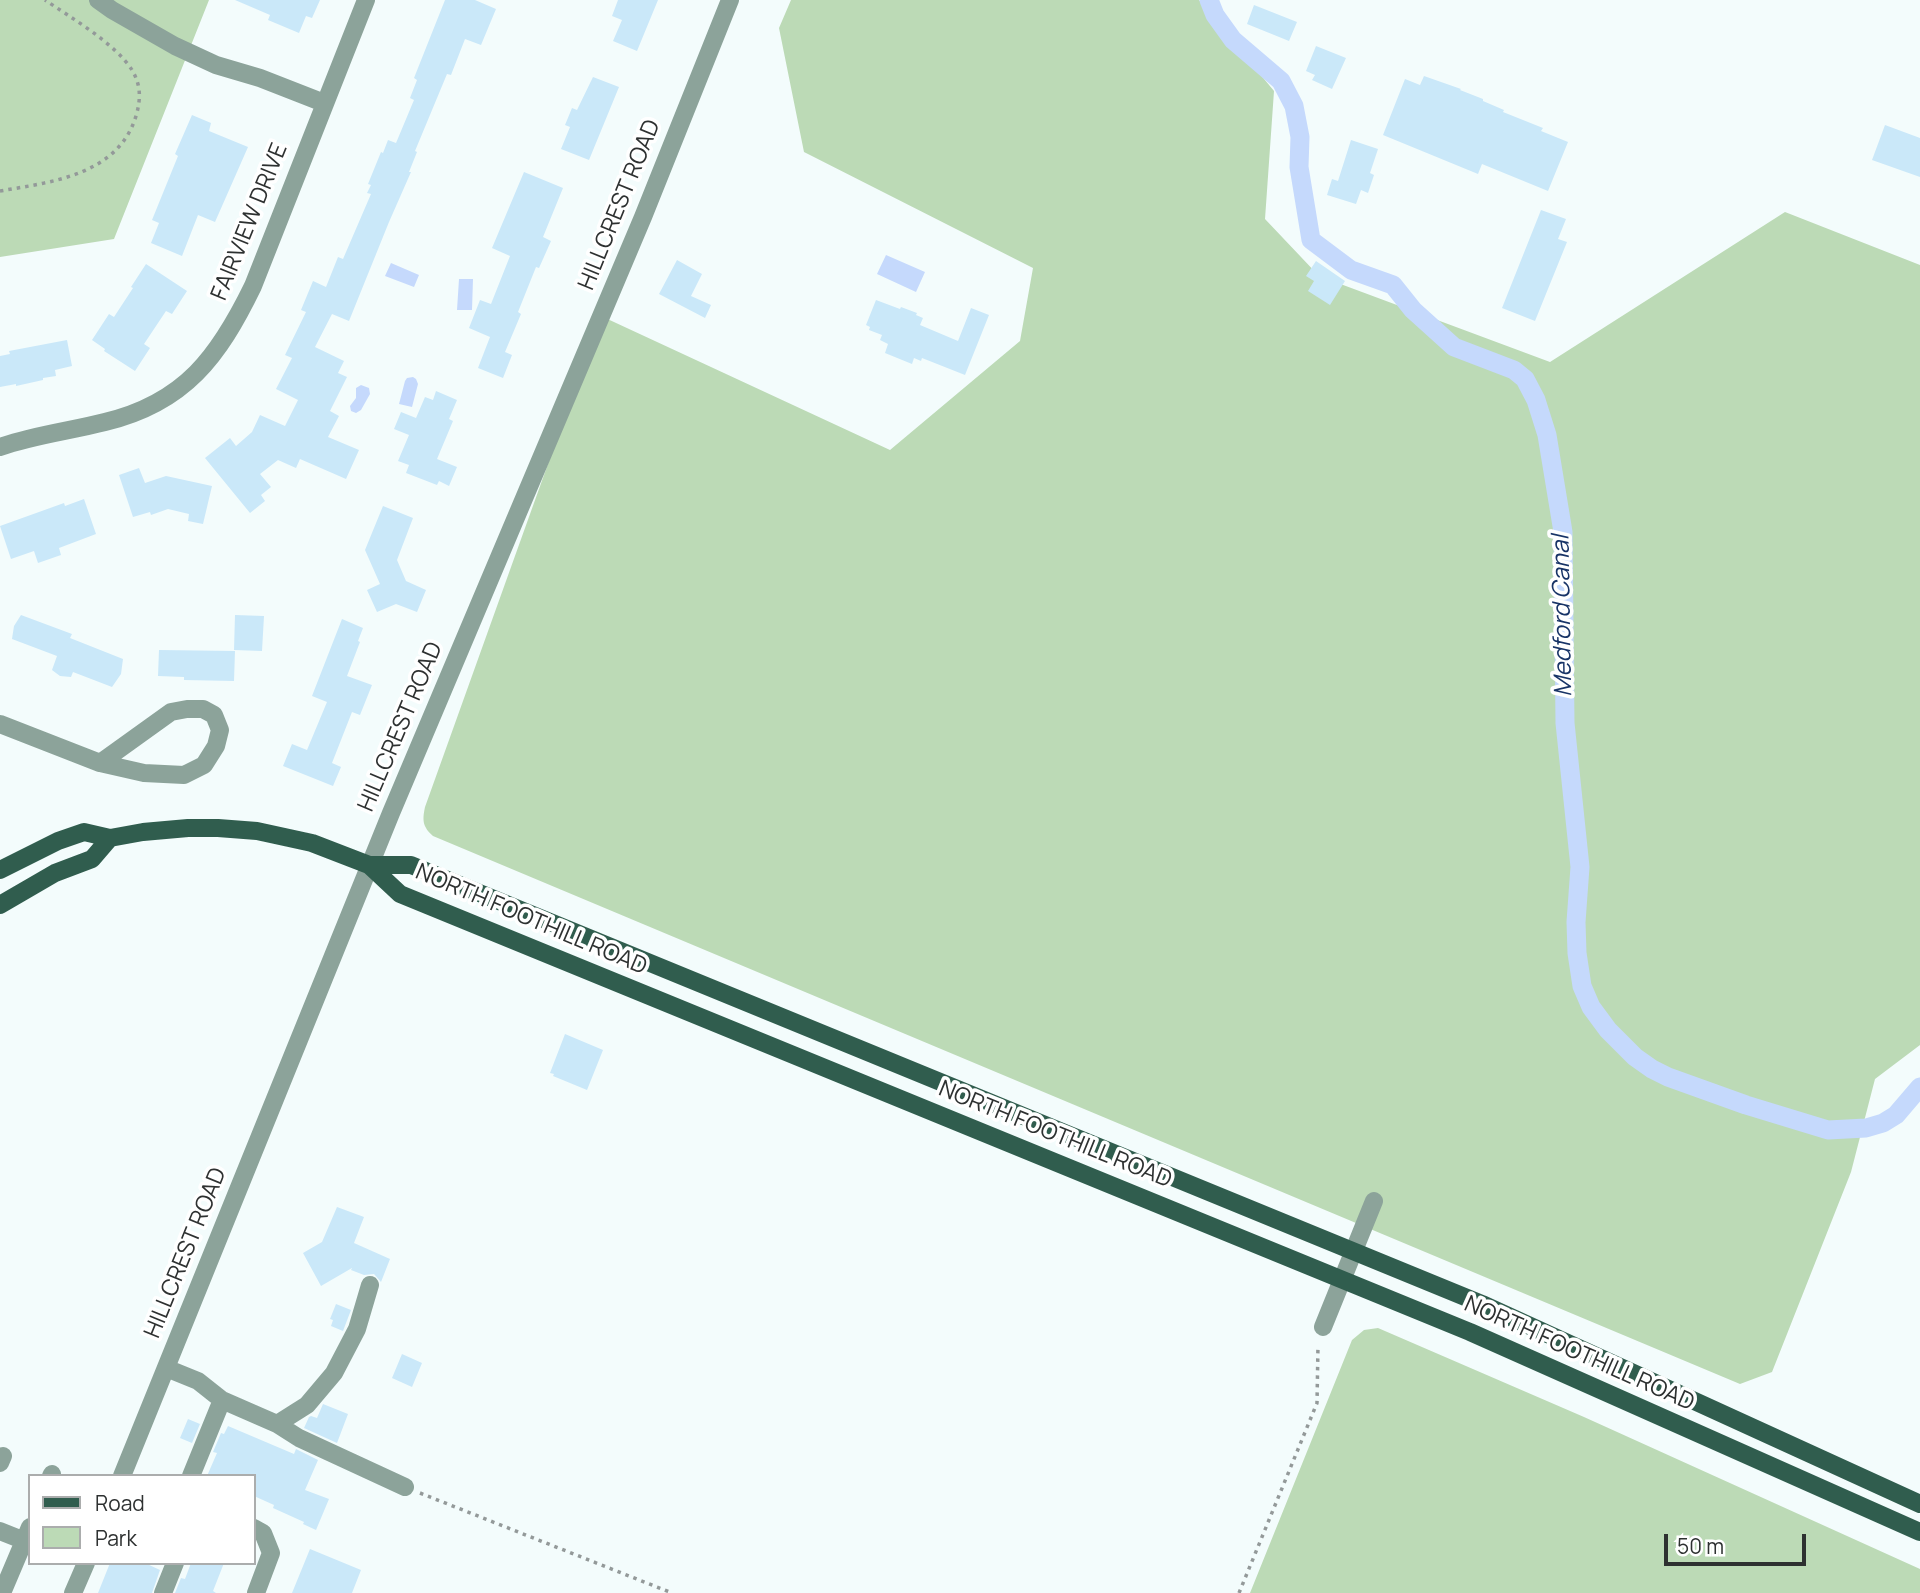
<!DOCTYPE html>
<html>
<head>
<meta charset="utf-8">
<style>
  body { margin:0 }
  #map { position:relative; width:1920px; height:1593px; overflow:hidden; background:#f3fcfc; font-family:Manrope,sans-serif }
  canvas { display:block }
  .legend { position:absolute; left:28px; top:1474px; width:228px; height:91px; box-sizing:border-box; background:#fff; border:2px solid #abadad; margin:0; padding:9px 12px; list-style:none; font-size:21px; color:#2e3131 }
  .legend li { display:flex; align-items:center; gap:14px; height:35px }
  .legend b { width:35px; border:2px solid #abadad }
  .scale { position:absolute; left:1664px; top:1534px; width:142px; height:32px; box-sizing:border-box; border:4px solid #2e3131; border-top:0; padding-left:9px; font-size:21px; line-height:24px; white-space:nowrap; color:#2e3131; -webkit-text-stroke:5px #fff; paint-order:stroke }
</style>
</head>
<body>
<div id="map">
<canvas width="1920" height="1593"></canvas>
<ul class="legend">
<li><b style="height:9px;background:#305d4e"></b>Road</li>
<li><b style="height:19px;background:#bcdab6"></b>Park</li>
</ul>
<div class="scale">50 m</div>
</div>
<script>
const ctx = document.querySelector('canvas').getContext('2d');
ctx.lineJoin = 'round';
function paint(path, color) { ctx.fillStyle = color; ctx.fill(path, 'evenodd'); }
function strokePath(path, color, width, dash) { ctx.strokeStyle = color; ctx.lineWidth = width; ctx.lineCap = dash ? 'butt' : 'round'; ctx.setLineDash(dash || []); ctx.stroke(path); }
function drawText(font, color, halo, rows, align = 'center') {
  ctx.font = font + ' Manrope,sans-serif'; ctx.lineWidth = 7; ctx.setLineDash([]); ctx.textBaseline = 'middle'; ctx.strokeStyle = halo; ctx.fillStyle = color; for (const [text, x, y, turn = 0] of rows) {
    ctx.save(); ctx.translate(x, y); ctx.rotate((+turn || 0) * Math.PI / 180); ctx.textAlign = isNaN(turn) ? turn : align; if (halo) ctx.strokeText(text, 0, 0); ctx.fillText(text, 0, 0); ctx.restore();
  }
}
paint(new Path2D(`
  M0,0H209L114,239L0,257Z
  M791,0H1199L1274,91L1265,219L1319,276L1550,362L1785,212L1920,265V1045L1875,1079L1851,1172L1772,1372L1740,1384L433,836C423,827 422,821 425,807L601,316L890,450L1020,341L1033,268L804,152L779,28Z
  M1378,1328L1584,1417L1920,1569V1593H1250L1352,1340L1364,1330Z`), '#bcdab6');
paint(new Path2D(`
  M886,255L925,272L916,292L877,274Z
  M391,263L419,275L414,287L385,276Z
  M459,279H473L472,310H457Z
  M413,377L416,379L418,384L412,407L399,404L405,381L407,378Z
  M361,385L369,388L370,394L361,410L356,413L351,411L350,406L356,398V388Z`), '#c5d9fc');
strokePath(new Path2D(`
  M1209,0L1215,15L1233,40L1281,81L1294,106L1300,137L1299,167L1311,240L1351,270L1393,285L1413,310L1454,347L1514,370L1525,379L1536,400L1547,435L1563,532L1565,723L1580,867L1576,922L1577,953L1582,986L1591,1007L1608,1030L1635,1057L1652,1069L1668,1077L1746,1105L1828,1130L1866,1128L1883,1123L1896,1115L1920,1087`), '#c5d9fc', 19);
paint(new Path2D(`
  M235,0H320L312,18L306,16L299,33L268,20L270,15Z
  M445,0H475L496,9L481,45L465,39L451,75L447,74L415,151L417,152L409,172H411L389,222L349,321L332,314L315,347L344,361L338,373L347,377L330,411L339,416L328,437L359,450L346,479L300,459L296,468L278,460L260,474L271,487L261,495L265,501L250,513L205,458L230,438L236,446L252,432L260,415L285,426L298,400L276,389L292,358L285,355L306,312L301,310L313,281L326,287L338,257L343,259L371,194L367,193L371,185L368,184L381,152L383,153L388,140L396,143L414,100L410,98L417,80L414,78Z
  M618,0H658L637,51L613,41L622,20L612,16Z
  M1254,5L1297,22L1289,41L1247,24Z
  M1316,46L1346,58L1332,89L1312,80L1315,75L1306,71Z
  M1424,76L1461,89L1460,90L1483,99V101L1504,110L1503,112L1543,128L1541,131L1568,142L1548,191L1482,164L1478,174L1383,135L1405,79L1420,85Z
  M593,77L619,87L589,160L561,149L570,127L565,125L572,108L577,110Z
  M192,115L211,123L209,131L248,147L215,222L198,215L182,256L151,243L159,223L152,220L178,156L175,154Z
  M1885,125L1920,138V177L1872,160Z
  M1351,140L1378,149L1370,173L1374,175L1368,193L1361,190L1356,204L1327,195L1332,179L1338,181Z
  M524,172L563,188L543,237L551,241L539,268L536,267L518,312L521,314L505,352L512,355L503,378L478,368L490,337L469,328L480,300L491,304L510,256L492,248Z
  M1541,210L1566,219L1558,239L1567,242L1535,321L1502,308Z
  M677,260L702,274L691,296L711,305L705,318L659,294Z
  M1316,261L1345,281L1330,305L1308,291L1314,281L1306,276Z
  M146,264L187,291L172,314L166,311L144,344L150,348L135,371L104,351L105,349L92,340L109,314L114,317L133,288L131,287Z
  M876,300L900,309L901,307L917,313L916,315L923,318L920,325L958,341L971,308L989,315L965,375L922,358L921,361L914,358L912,364L885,353L888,344L880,340L882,335L869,330L870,327L866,325Z
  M67,340L72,366L55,370L56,376L43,378V380L16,386V384L0,387V356L10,354L9,351Z
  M436,391L457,400L449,419L453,421L437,459L457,467L449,486L439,481L437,485L406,473L409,465L398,461L409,435L394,429L401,412L416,418L425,397L433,400Z
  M139,468L145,483L166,476L212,486L203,524L188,521L189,514L168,509L151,515L150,512L133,517L119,475Z
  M84,499L96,534L59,548L61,555L38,563L34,551L11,559L0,526L64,503L65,506Z
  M383,506L413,518L397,560L406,581L426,590L417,612L396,604L377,612L367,590L380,584L365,550Z
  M21,615L72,634L70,638L123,659L121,674L112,687L73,672L71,677L60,676L52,670L57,656L12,639L14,626Z
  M235,615L264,616L262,651L234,650Z
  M342,619L363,628L358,641L360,642L347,676L372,685L360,715L352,712L332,763L341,767L333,786L283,766L292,744L307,750L327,702L312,696Z
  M159,650L235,651L234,681L184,680V677L158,676Z
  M565,1034L603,1050L587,1090L553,1076L554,1074L550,1073Z
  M337,1207L364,1217L354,1243L390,1259L381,1282L374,1274L364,1275L351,1270L352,1268L321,1286L303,1253L322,1242Z
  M336,1304L351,1310L343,1331L331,1326L333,1320L330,1319Z
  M402,1354L422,1363L412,1387L392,1378Z
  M323,1404L348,1414L337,1443L304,1428L309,1417L311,1416L317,1418Z
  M188,1419L200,1424L192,1443L180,1438Z
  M228,1426L294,1454L296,1449L318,1460L305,1490L329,1499L316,1530L303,1524L304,1522L273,1508L274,1505L254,1496V1476H207L217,1453L213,1452L221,1433L224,1434Z
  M310,1549L361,1570L352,1593H292Z
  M110,1563H145L160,1570L152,1593H98Z
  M191,1563H224L213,1591L216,1593H175L181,1578L185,1579Z`), '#cae8f9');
strokePath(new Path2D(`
  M0,191C52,182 118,175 136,116C141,99 141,85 132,70C116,44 70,17 45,0
  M420,1493L672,1593
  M1239,1593L1317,1403L1318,1345`), '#939999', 3.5, [3.5, 5]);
strokePath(new Path2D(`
  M98,0L112,10L175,46L216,65L260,78L324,103
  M0,447C34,435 70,431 105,422C185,403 219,356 253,286L366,0
  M0,724L100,763L144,773L184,775L204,765L216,746L220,730L214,715L203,709H187L171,712L100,763
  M1323,1327L1374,1201
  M166,1368L198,1381L222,1400
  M277,1424L299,1438L405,1487
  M0,1463L3,1456
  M51,1476L52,1474
  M122,1476L391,813L643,217L730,0
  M191,1476L222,1400L277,1424L307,1405L334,1373L357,1329L370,1285
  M254,1528L263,1533L271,1553L256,1593
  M0,1531L30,1543
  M2,1593L30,1527
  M73,1593L86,1563
  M163,1593L175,1563`), '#8ca39a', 18);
strokePath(new Path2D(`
  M369,865L400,894L1470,1332L1920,1532
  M0,870L58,841L84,832L110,838L143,832L188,828H218L257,831L312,843L369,865H411L1482,1304L1920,1504
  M0,905L55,873L92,859L110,838`), '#305d4e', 18);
drawText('23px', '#2e3131', '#fff', [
  ["HILLCREST ROAD",620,205,-68],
  ["FAIRVIEW DRIVE",250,222,-68],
  ["HILLCREST ROAD",401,727,-67],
  ["NORTH FOOTHILL ROAD",531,920,23],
  ["NORTH FOOTHILL ROAD",1055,1135,22],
  ["HILLCREST ROAD",186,1253,-68],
  ["NORTH FOOTHILL ROAD",1579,1354,24]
]);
drawText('italic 24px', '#183467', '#fff', [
  ["Medford Canal",1563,616,-91]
]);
</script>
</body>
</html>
